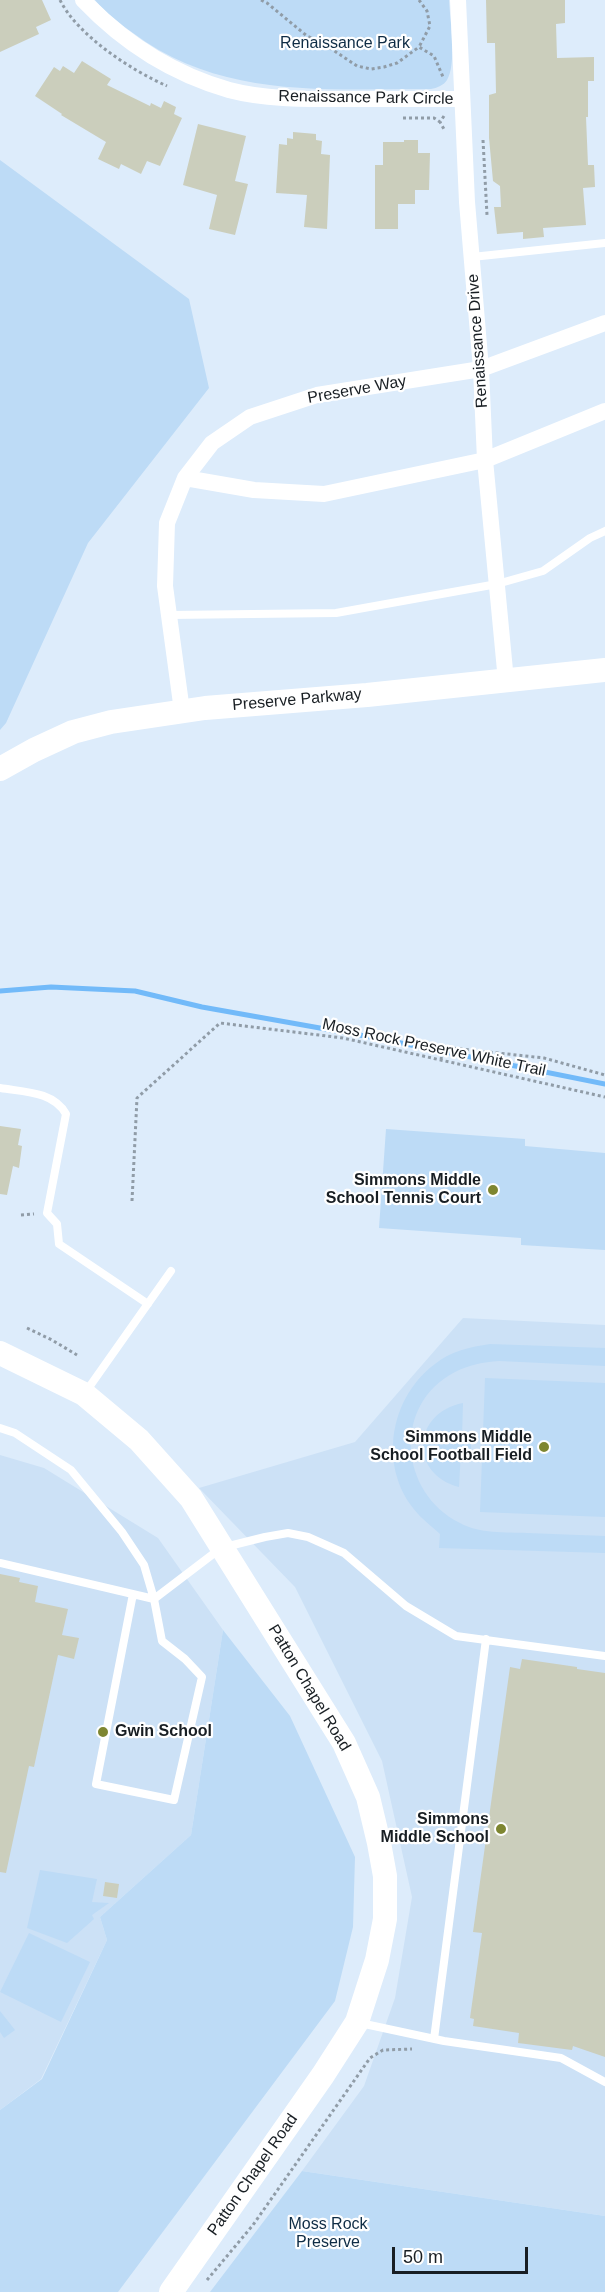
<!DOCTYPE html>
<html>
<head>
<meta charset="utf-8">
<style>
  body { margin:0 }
  #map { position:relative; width:605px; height:2292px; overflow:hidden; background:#ddecfb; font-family:Arial,sans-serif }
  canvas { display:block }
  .scale { position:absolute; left:392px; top:2247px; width:136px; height:27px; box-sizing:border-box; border:3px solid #181e23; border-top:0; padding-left:8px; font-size:18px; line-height:21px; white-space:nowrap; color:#181e23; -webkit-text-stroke:4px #fff; paint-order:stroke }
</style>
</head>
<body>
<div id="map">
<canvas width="605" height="2292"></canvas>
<div class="scale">50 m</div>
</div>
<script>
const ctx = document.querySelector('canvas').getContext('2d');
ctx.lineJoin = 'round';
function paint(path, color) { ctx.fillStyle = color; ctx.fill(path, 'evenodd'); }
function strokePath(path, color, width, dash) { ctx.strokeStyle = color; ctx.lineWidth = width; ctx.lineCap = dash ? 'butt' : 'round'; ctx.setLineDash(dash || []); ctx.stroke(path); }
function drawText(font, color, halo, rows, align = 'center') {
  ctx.font = font + ' Arial,sans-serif'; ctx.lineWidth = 4.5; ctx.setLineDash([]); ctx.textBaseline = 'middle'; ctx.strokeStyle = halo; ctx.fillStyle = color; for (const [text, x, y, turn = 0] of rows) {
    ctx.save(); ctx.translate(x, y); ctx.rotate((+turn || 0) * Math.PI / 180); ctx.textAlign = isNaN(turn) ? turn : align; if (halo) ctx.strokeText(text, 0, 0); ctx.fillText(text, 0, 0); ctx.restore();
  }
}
paint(new Path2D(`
  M463,1318L605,1325V2216L302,2171L364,2086L395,1998L412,1897L382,1761L295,1587L199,1488L355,1442Z
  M0,1455L44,1468L158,1538L223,1630L191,1835L100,1917L107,1940L41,2079L0,2110Z`), '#cce1f6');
paint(new Path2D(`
  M95,0H449C450,19 457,65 447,80C444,85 437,88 431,89C327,89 221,99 133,33C119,23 105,13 95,0Z
  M0,160L189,299L209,388L88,543L6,723L0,730Z
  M386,1129L525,1139V1146L605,1153V1250L521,1245V1238L379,1228Z
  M490,1344L605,1348V1366L499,1361C483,1362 469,1365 455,1372C392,1404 399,1493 460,1523C480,1534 505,1532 527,1533C553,1534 579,1535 605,1536V1553L439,1548L440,1534C429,1524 418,1516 410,1504C379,1459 392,1396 435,1364C451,1351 470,1347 490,1344Z
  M485,1378L605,1383V1517L480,1512Z
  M463,1403L462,1438H471V1452L461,1451L459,1487C409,1474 412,1413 463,1403Z
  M223,1630L290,1716L355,1857L353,1927L335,2001L118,2292H0V2110L42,2079L107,1940L100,1917L191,1835Z
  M40,1870L97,1879L92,1902L109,1903L92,1915L94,1919L67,1943L27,1928Z
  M29,1933L90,1962L61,2022L0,1992Z
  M0,2011L15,2030L4,2038L0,2032Z
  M302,2171L605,2216V2292H210Z`), '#bddbf6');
strokePath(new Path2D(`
  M0,991L51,987L135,991L202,1007L376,1038L605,1084`), '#72baf9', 5);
paint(new Path2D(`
  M0,0H42L51,20L36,27L39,34L0,52Z
  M486,0H565V23L556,24L557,58L594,57V81H588V117H586L588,165H594L595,187L583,188L586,225L543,228L544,237L523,239V232L497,234L494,207H501L500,186L493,181L489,138V95L496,93L495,43H487Z
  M82,61L111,79L107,85L150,106L151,103L161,108L164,101L176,107L174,114L182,118L160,166L147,161L141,174L121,164L119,169L98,159L106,142L61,115L62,114L35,96L54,67L60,71L63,66L74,73Z
  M198,124L246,136L235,181L248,184L235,235L209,229L217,195L183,185Z
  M293,132L316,134V140L322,141L321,154L330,155L327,229L304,227L307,195L276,193L279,144L287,145V138L293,139Z
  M404,140H418V153H430L429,190H415V204H398V229H375V165H383V142H404Z
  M0,1126L21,1129L18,1145L22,1146L19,1168L13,1166L7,1195L0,1194Z
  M0,1574L20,1578L19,1582L38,1586L35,1602L68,1609L62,1635L79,1638L74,1659L58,1655L34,1767L29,1766L6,1873L0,1872Z
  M522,1659L577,1667V1669L605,1673V2057L573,2046L572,2050L518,2043L519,2033L473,2026L474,2019L470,2018L482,1933L473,1932L510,1667L520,1669Z
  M105,1882L119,1884L117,1898L103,1896Z`), '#cbcebc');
strokePath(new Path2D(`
  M60,0C78,36 131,70 167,86
  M261,0L267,3L307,36L324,44L357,66L371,69L384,67L397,63L419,47L434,56L443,77
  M419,0L427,11L430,26L419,47
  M444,116L440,122L445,131
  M403,118H434L440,122
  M483,140L487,215
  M441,1060L443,1047L544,1058L605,1075
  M132,1201L137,1098L220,1023L343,1038L605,1097
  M21,1215L34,1214
  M27,1328L52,1340L77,1355
  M207,2280L253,2225L370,2058L383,2050L412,2049`), '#909ca7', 3, [3, 3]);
strokePath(new Path2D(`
  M472,257L605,243
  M169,615L336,613L497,584L543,571L590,538L605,531
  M0,1088C23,1092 53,1091 66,1114L47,1213L57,1224L59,1244L148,1304
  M85,1393L171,1271
  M0,1428L15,1433L71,1470L122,1532L144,1565L154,1599L162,1641L185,1659L202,1677L174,1800L96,1784L133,1594
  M0,1563L154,1599
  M154,1599L221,1548L265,1537L288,1533L308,1537L344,1553L406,1606L456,1636L605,1656
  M360,2023L444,2041L561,2058L605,2082
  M434,2039L486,1639`), '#fff', 8);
strokePath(new Path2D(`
  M83,0C123,42 173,74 229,90C267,100 309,99 348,99C386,99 424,99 462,99
  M458,0L467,202L481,369L485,460L506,681
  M185,478L254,490L324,494L485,460L605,411
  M182,711L165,586L167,523L185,478L212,443L250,417L317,395L481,369L605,323`), '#fff', 16);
strokePath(new Path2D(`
  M0,769L34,750L73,732L111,722L205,708L367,695L605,670
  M0,1353L84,1394L139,1440L191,1498L344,1743L368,1797L379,1843L385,1876V1919L377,1960L357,2022L323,2075L171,2292`), '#fff', 24);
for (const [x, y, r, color] of [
  [493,1190,6,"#7e8631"],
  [544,1447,6,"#7e8631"],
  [103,1732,6,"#7e8631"],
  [501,1829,6,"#7e8631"]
]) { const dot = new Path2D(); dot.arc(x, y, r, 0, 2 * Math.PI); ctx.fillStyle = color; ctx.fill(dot); strokePath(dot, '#fff', 2); }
drawText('16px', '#0e2c45', '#fff', [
  ["Renaissance Park",345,44],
  ["Moss Rock",328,2225],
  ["Preserve",328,2243]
]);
drawText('16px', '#181e23', '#fff', [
  ["Renaissance Park Circle",366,98,1],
  ["Renaissance Drive",478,341,-94],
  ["Preserve Way",357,390,-10],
  ["Preserve Parkway",297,700,-5],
  ["Moss Rock Preserve White Trail",434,1048,12],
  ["Patton Chapel Road",309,1688,59],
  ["Patton Chapel Road",253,2175,-55]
]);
drawText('bold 16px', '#181e23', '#fff', [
  ["Simmons Middle",481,1181],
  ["School Tennis Court",481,1199],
  ["Simmons Middle",532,1438],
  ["School Football Field",532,1456],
  ["Gwin School",115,1732,"left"],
  ["Simmons",489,1820],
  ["Middle School",489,1838]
], 'right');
</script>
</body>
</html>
